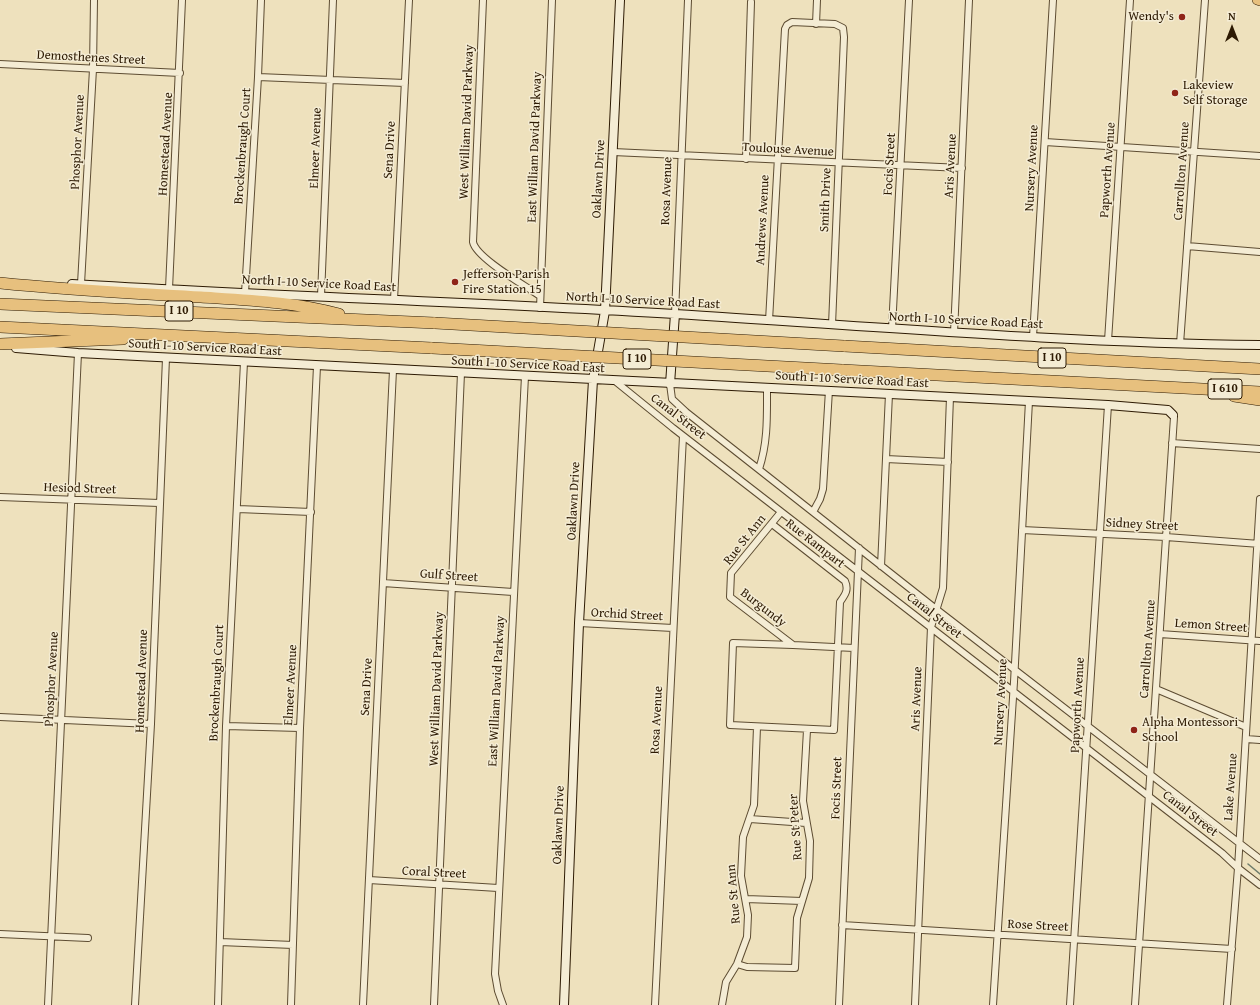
<!DOCTYPE html>
<html>
<head>
<meta charset="utf-8">
<style>
  body { margin:0 }
  #map { position:relative; width:1260px; height:1005px; overflow:hidden; background:#eee1bd; font-family:"Gentium Book Plus",serif }
  canvas { display:block }
  .north { position:absolute; left:1212px; top:8px; width:40px; height:40px; -webkit-text-stroke:3px #f4ecd4; paint-order:stroke; rotate:0deg; font-size:11px; font-weight:700; line-height:16px; text-align:center; color:#2d1a03 }
  .north::after { content:''; display:block; margin:auto; width:14px; height:18px; background:#2d1a03; clip-path:polygon(50% 0,100% 100%,50% 72%,0 100%) }
</style>
</head>
<body>
<div id="map">
<canvas width="1260" height="1005"></canvas>
<div class="north">N</div>
</div>
<script>
const ctx = document.querySelector('canvas').getContext('2d');
ctx.lineJoin = 'round';
function strokePath(path, color, width, dash) { ctx.strokeStyle = color; ctx.lineWidth = width; ctx.lineCap = dash ? 'butt' : 'round'; ctx.setLineDash(dash || []); ctx.stroke(path); }
function drawText(font, color, halo, rows, align = 'center') {
  ctx.font = font + ' "Gentium Book Plus",serif'; ctx.lineWidth = 3; ctx.setLineDash([]); ctx.textBaseline = 'middle'; ctx.strokeStyle = halo; ctx.fillStyle = color; for (const [text, x, y, turn = 0] of rows) {
    ctx.save(); ctx.translate(x, y); ctx.rotate((+turn || 0) * Math.PI / 180); ctx.textAlign = isNaN(turn) ? turn : align; if (halo) ctx.strokeText(text, 0, 0); ctx.fillText(text, 0, 0); ctx.restore();
  }
}
strokePath(new Path2D(`
  M1248,864L1260,874`), '#6e7c6b', 1.5);
const street = new Path2D(`
  M483,0L473,242C476,258 526,286 540,296
  M816,24L817,0
  M0,64L180,73
  M258,77L405,83
  M1045,142L1260,156
  M613,152L962,168
  M746,159L751,2
  M1187,246L1260,252
  M81,284L93,69L94,0
  M169,289L182,0
  M245,293L258,77L261,0
  M321,296L333,0
  M394,300L409,0
  M540,308L552,0
  M675,314L688,0
  M769,321L785,29L787,25L792,22L835,24L843,28L844,37L832,325
  M892,329L909,0
  M954,333L969,0
  M1033,337L1053,0
  M1108,341L1130,0
  M1180,344L1205,0
  M615,381L673,428L1222,853L1238,868L1260,885
  M670,384L672,399L686,412L936,609L1260,859
  M1172,443L1260,449
  M886,459L948,462
  M759,469C768,442 767,416 767,387
  M0,497L159,503
  M238,509L311,512
  M781,512L731,573L730,597L793,645L854,648
  M813,512L820,499L823,489L829,390
  M772,524L845,581C849,590 845,595 840,602L834,730L730,725L733,643L793,645
  M1022,530L1166,537L1260,544
  M881,566L889,394
  M383,583L513,592
  M579,623L673,628
  M1160,634L1260,641
  M1156,689L1246,727
  M0,717L151,724
  M226,726L300,728
  M1246,739L1260,740
  M750,819L806,823
  M369,880L498,888
  M746,899L802,901
  M842,925L1232,949
  M0,934L88,938
  M220,942L293,945
  M737,964L747,967L795,968L797,918L809,878L810,841L803,801L807,730
  M48,1005L78,353
  M135,1005L151,724L166,358
  M218,1005L226,726L244,362
  M291,1005L300,728L317,366
  M363,1005L393,370
  M434,1005L461,373
  M503,1005L498,991L495,974L525,376
  M655,1005L683,436
  M722,1005L726,982L737,964L747,937L748,915L741,876L743,837L754,805L757,727
  M839,1005L859,548
  M915,1005L931,627L943,588L950,397
  M993,1005L1014,682L1029,401
  M1070,1005L1108,405
  M1135,1005L1174,417L1173,415
  M1227,1005L1238,868L1260,499`);
const secondary = new Path2D(`
  M72,284C273,296 474,302 675,314C870,326 1065,343 1260,345
  M16,348L78,353L1108,405L1168,410L1173,415
  M670,384L675,314
  M564,1005L579,623L593,380L605,311L620,0`);
const primary = new Path2D(`
  M1257,0L1260,1`);
const highway = new Path2D(`
  M0,283C67,290 134,293 201,297C247,300 295,302 339,314
  M0,304L435,323
  M0,327L432,348
  M0,344L123,339
  M844,346L1260,369
  M842,370L1260,392
  M1234,396L1260,400`);
strokePath(street, '#5d4c32', 8);
strokePath(secondary, '#2d1a03', 10);
strokePath(primary, '#2d1a03', 10);
strokePath(highway, '#2d1a03', 12);
strokePath(street, '#f4ecd4', 6);
strokePath(secondary, '#f4ecd4', 8);
strokePath(primary, '#e7c07e', 9);
strokePath(highway, '#e7c07e', 11);
const highwayBridge = new Path2D(`
  M435,323L844,346
  M432,348L842,370`);
strokePath(highwayBridge, '#2d1a03', 12, []);
strokePath(highwayBridge, '#e7c07e', 11);
for (const [x, y, r, color] of [
  [1182,17,4,"#8f2418"],
  [1175,93,4,"#8f2418"],
  [455,282,4,"#8f2418"],
  [1134,730,4,"#8f2418"]
]) { const dot = new Path2D(); dot.arc(x, y, r, 0, 2 * Math.PI); ctx.fillStyle = color; ctx.fill(dot); strokePath(dot, '#f4ecd4', 1.5); }
for (const [x, y, w] of [
  [179,311,28],
  [1052,358,28],
  [637,359,28],
  [1225,389,34]
]) { const box = new Path2D(); box.roundRect(x - w / 2, y - 10, w, 20, 3); ctx.fillStyle = '#f4ecd4'; ctx.fill(box); strokePath(box, '#2d1a03', 1); }
drawText('bold 12px', '#2d1a03', null, [
  ["I 10",179,311],
  ["I 10",1052,358],
  ["I 10",637,359],
  ["I 610",1225,389]
]);
drawText('13px', '#2d1a03', '#f4ecd4', [
  ["Wendy's",1174,17,"right"],
  ["Lakeview",1183,86],
  ["Self Storage",1183,101],
  ["Jefferson Parish",463,275],
  ["Fire Station 15",463,290],
  ["Alpha Montessori",1142,723],
  ["School",1142,738]
], 'left');
drawText('13px', '#2d1a03', '#f4ecd4', [
  ["Demosthenes Street",91,58,3],
  ["West William David Parkway",467,122,-88],
  ["Phosphor Avenue",78,142,-87],
  ["Homestead Avenue",166,144,-87],
  ["Brockenbraugh Court",243,146,-86],
  ["East William David Parkway",535,147,-88],
  ["Elmeer Avenue",316,148,-88],
  ["Sena Drive",390,150,-87],
  ["Toulouse Avenue",788,150,3],
  ["Focis Street",890,164,-87],
  ["Aris Avenue",951,166,-87],
  ["Nursery Avenue",1032,168,-87],
  ["Papworth Avenue",1108,170,-86],
  ["Carrollton Avenue",1182,171,-86],
  ["Oaklawn Drive",599,179,-87],
  ["Rosa Avenue",667,191,-88],
  ["Smith Drive",826,200,-88],
  ["Andrews Avenue",763,220,-87],
  ["North I-10 Service Road East",319,284,3],
  ["North I-10 Service Road East",643,301,3],
  ["North I-10 Service Road East",966,321,3],
  ["South I-10 Service Road East",205,348,3],
  ["South I-10 Service Road East",528,365,3],
  ["South I-10 Service Road East",852,380,3],
  ["Canal Street",678,417,38],
  ["Hesiod Street",80,489,2],
  ["Oaklawn Drive",574,501,-87],
  ["Sidney Street",1142,525,3],
  ["Rue St Ann",745,540,-52],
  ["Rue Rampart",815,544,38],
  ["Gulf Street",449,576,4],
  ["Burgundy",763,608,38],
  ["Orchid Street",627,615,3],
  ["Canal Street",934,616,38],
  ["Lemon Street",1211,626,4],
  ["Carrollton Avenue",1148,649,-86],
  ["Phosphor Avenue",52,679,-87],
  ["Homestead Avenue",142,681,-88],
  ["Brockenbraugh Court",217,683,-87],
  ["Elmeer Avenue",291,685,-87],
  ["Sena Drive",367,687,-87],
  ["West William David Parkway",437,689,-88],
  ["East William David Parkway",497,691,-87],
  ["Aris Avenue",917,699,-88],
  ["Nursery Avenue",1001,702,-87],
  ["Papworth Avenue",1078,705,-87],
  ["Rosa Avenue",657,720,-87],
  ["Lake Avenue",1231,787,-86],
  ["Focis Street",837,788,-88],
  ["Canal Street",1190,814,38],
  ["Oaklawn Drive",559,825,-88],
  ["Rue St Peter",796,827,-94],
  ["Coral Street",434,873,3],
  ["Rue St Ann",734,894,-95],
  ["Rose Street",1038,926,3]
]);
</script>
</body>
</html>
